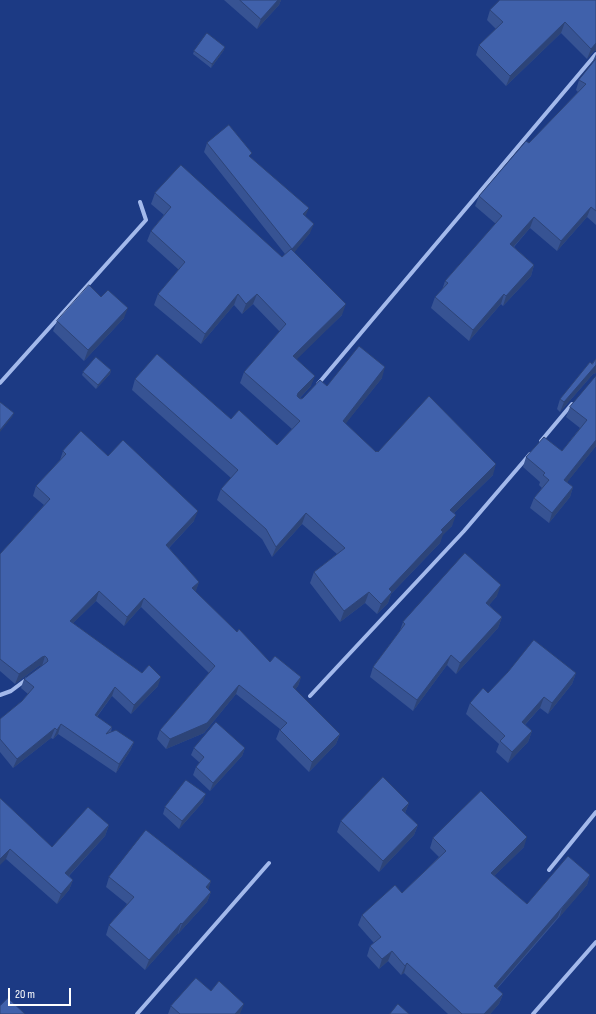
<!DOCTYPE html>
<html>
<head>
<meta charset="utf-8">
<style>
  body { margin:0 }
  #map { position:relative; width:596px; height:1014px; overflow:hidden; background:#1c3a84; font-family:"Sofia Sans Condensed",sans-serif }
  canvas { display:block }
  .scale { position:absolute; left:8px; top:988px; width:63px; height:18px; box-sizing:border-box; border:2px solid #fff; border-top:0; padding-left:5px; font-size:12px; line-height:14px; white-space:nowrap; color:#fff; -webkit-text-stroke:3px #1c3a84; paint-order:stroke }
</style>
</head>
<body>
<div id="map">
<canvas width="596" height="1014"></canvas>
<div class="scale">20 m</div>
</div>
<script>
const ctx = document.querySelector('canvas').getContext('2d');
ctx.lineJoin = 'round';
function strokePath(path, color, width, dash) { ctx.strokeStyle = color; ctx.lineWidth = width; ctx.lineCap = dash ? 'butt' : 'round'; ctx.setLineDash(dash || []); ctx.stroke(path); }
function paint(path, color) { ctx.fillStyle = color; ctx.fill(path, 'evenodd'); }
strokePath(new Path2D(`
  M0,383L146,220L140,202
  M318,384L596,54
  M541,441L572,404
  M0,695L11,691L27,679
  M310,696L464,531L530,454
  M549,870L596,812
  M137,1014L269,863
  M533,1014L596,942`), '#a3b9eb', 4);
paint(new Path2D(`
  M224,0H281L279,5L257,29Z
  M596,0V51H594L587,59L561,33L506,86L476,55L479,45L496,29L487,20L490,10Z
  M224,50L211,68L193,54L194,51Z
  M596,54V225L587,217L557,251L530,228L514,247L534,265L531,276L503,306L501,304L469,341L431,308L435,297L442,290L445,281L496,224L475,206L479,196L578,92L576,90L579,80L592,63Z
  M207,143L251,158L305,217L310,233L294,252L342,315L296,359L311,386L300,398L301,399L327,386L382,378L345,424L376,452L493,475L454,513L452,526L442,535L440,543L391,594L388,603L377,614L365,603L340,622L310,583L314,572L337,554L302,524L272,557L262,539L217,500L221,489L231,478L132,390L135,379L231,419L277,445L292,429L240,383L244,372L280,332L253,304L242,314L234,305L201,344L154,305L158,294L179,270L147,241L151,231L164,215L151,204L155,193L282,257L285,254L204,152Z
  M124,318L84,361L53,331L57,321Z
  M596,359V373L593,374L560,412L557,409L560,399Z
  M111,370L110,374L96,389L82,375L83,372Z
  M596,376V446L567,482L573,487L570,497L549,523L530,508L534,498L542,488L539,485L540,482L523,467L526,457L562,451L580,428L566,417L570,407Z
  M63,451L108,456L194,521L169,548L199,582L195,592L237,632L270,662L301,677L298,686L295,689L340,734L336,744L309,772L276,739L280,729L236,694L204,733L166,749L157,739L160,730L209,673L141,607L124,626L96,601L73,623L158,686L131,714L112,696L97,717L112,727L111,732L134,742L130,751L116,773L58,734L53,739L51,738L13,768L0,752V719L22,701L28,694L21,688L24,679L42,666H39L15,684L0,671V554L44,505L33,496L36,486L60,460Z
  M497,596L489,605L502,617L498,628L456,674L447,665L413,711L370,677L373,667L399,633L403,622Z
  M576,673L572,684L548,714L540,708L525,725L532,731L528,742L508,763L496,752L499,744L466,714L470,703L488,693Z
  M194,748H245L242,756L210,791L193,775L196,767L200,763L191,755Z
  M0,798L52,847L109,825L105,836L69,876L73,880L69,890L57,904L6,859Z
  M203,802L179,829L163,814L165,807Z
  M409,803L405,813L418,825L414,835L379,872L337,832L341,821Z
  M433,838L524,847L494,876L527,904L590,875L587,885L497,989L503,994L499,1004L490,1014H448L404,973L401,975L388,961L379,969L367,956L370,946L374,943L358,925L362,915L402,893L439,857L430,848Z
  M109,877L211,881L208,889L211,892L207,902L178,934V933L145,970L106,935L109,925L127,904L106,887Z
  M211,991L240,1014H168L171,1006Z`), '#375393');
paint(new Path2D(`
  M278,0H281L279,5L257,29L261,19Z
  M565,22L561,33L506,86L510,76Z
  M596,43V51H594L587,59L591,49Z
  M225,47L224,50L211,68L212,64Z
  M591,207L587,217L557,251L561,241Z
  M309,208L305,217L303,214Z
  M534,217L530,228L507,254L510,244Z
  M314,224L310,233L289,259L292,249Z
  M534,265L531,276L503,306L506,296Z
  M238,294L234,305L201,344L205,334Z
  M257,294L253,304L242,314L246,304Z
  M504,294L501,304L469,341L473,330Z
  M346,304L342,315L289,367L293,356Z
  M128,308L124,318L84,361L88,350Z
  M596,365V373L593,374L560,412L564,402Z
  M385,367L382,378L339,432L343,421Z
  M111,370L110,374L96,389L98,385Z
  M315,376L311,386L294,404L298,393Z
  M14,413L12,417L0,432V430Z
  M596,440V446L561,490L564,480Z
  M496,464L493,475L447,520L450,510Z
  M573,487L570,497L549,523L552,513Z
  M198,511L194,521L163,554L166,545Z
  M306,513L302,524L272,557L276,547Z
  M456,515L452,526L443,535L440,543L391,594L388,603L377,614L381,604L389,589L441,530Z
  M199,582L196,591L188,598L192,588Z
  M501,585L497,596L482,613L486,603Z
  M99,591L96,601L66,630L70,621Z
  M369,592L365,603L340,622L344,611Z
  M144,598L141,607L124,626L127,617Z
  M502,617L498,628L456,674L460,663Z
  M451,655L447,665L413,711L417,700Z
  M45,656L42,666H39L15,684L19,674L42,657Z
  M576,673L572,684L548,714L552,703Z
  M161,677L158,686L131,714L134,705Z
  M301,677L298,686L290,697L293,687Z
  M239,685L236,694L204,733L166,749L170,739Z
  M115,687L112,696L91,724L95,715Z
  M544,697L540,708L518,732L522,722Z
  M61,724L58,734L53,739L57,730Z
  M55,728L51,738L13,768L17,759Z
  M532,731L528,742L508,763L512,752Z
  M340,734L336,744L309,772L312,762Z
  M134,742L130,751L116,773L119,764Z
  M245,748L242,756L210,791L213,783Z
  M206,794L203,802L179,829L182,821Z
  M409,803L405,813L402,810Z
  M109,825L105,836L62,883L65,873Z
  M418,825L414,835L379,872L383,861Z
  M527,837L524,847L487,883L491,873Z
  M10,849L6,859L0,865V859Z
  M590,875L587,885L559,918L562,908Z
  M73,880L69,890L57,904L61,894Z
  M211,881L208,891L206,887Z
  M211,892L207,902L178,934L182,924Z
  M562,907L558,917L490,996L494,986Z
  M181,923L178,933L145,970L149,960Z
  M392,951L388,961L379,969L382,959Z
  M407,963L404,973L401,975L405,966Z
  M503,994L499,1004L490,1014H484Z
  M244,1004L240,1014H235Z`), '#2d4478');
const building = new Path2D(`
  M240,0H278L261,19Z
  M500,0H596V43L591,49L565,22L510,76L479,45L503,22L490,10Z
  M207,33L225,47L212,64L194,51Z
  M596,59V211L591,207L561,241L534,217L510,244L534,265L506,296L504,294L473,330L435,297L448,283L445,281L502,216L479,196L526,141L529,143L586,84L579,80Z
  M229,125L252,153L249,156L309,208L303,214L314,224L292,249L207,143Z
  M181,165L282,257L291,249L346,304L293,356L315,376L298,393L297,396L299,398L301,399L303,398L320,380L327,386L359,346L385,367L343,421L376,452L377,451L378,452L429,396L496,464L450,510L456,515L441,530L443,532L389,589L392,592L381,604L369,592L344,611L314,572L345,548L306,513L276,547L266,529L221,489L238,470L135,379L157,354L231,419L239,410L277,445L300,421L244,372L286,324L257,294L246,304L238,294L205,334L158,294L185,262L151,231L171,207L155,193Z
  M89,285L101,297L108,290L128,308L88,350L57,321Z
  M96,357L111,370L98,385L83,372Z
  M596,359V365L564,402L560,399L590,362L592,364Z
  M596,376V440L564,480L573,487L552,513L534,498L549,480L543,475L545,473L526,457L544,437L562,451L587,420L570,407Z
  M0,402L14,413L0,430Z
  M81,431L108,456L123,440L198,511L166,545L199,582L192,588L237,632L239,629L270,662L275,656L301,677L293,687L340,734L312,762L280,730L287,723L239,685L207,723L170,739L160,730L215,666L144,598L127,617L99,591L70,621L142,673L149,665L161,677L134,705L115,687L95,715L112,727L106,734L116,730L134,742L119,764L61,724L57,730L55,728L17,759L0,739V719L22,701L34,687L24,679L47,662L48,661L47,658L45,656L42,657L19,674L0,659V554L50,499L36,486L66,454L63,451Z
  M465,553L501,585L486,603L502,617L460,663L451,655L417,700L373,667L405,624L403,622Z
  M534,640L576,673L552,703L544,697L522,722L532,731L512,752L500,741L505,736L470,703L483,688L488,693L508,672Z
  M216,722L245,748L213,783L196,767L204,757L194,748Z
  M383,777L409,803L402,810L418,825L383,861L341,821Z
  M186,780L206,794L182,821L165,807Z
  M481,791L527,837L491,873L527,904L568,856L590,875L494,986L503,994L484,1014H462L407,963L405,966L392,951L382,959L370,946L381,937L362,915L395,885L402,893L446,851L433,838Z
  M0,798L52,847L88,807L109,825L65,873L73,880L61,894L10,849L0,859Z
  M146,830L211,881L206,887L211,892L182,924L181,923L149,960L109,925L134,897L109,877Z
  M196,978L211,991L219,981L244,1004L235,1014H180L171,1006Z
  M8,998L25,1014H0V1006Z
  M398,1004L409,1014H390Z`);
paint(building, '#4061ab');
strokePath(building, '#2d4478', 1);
</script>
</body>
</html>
